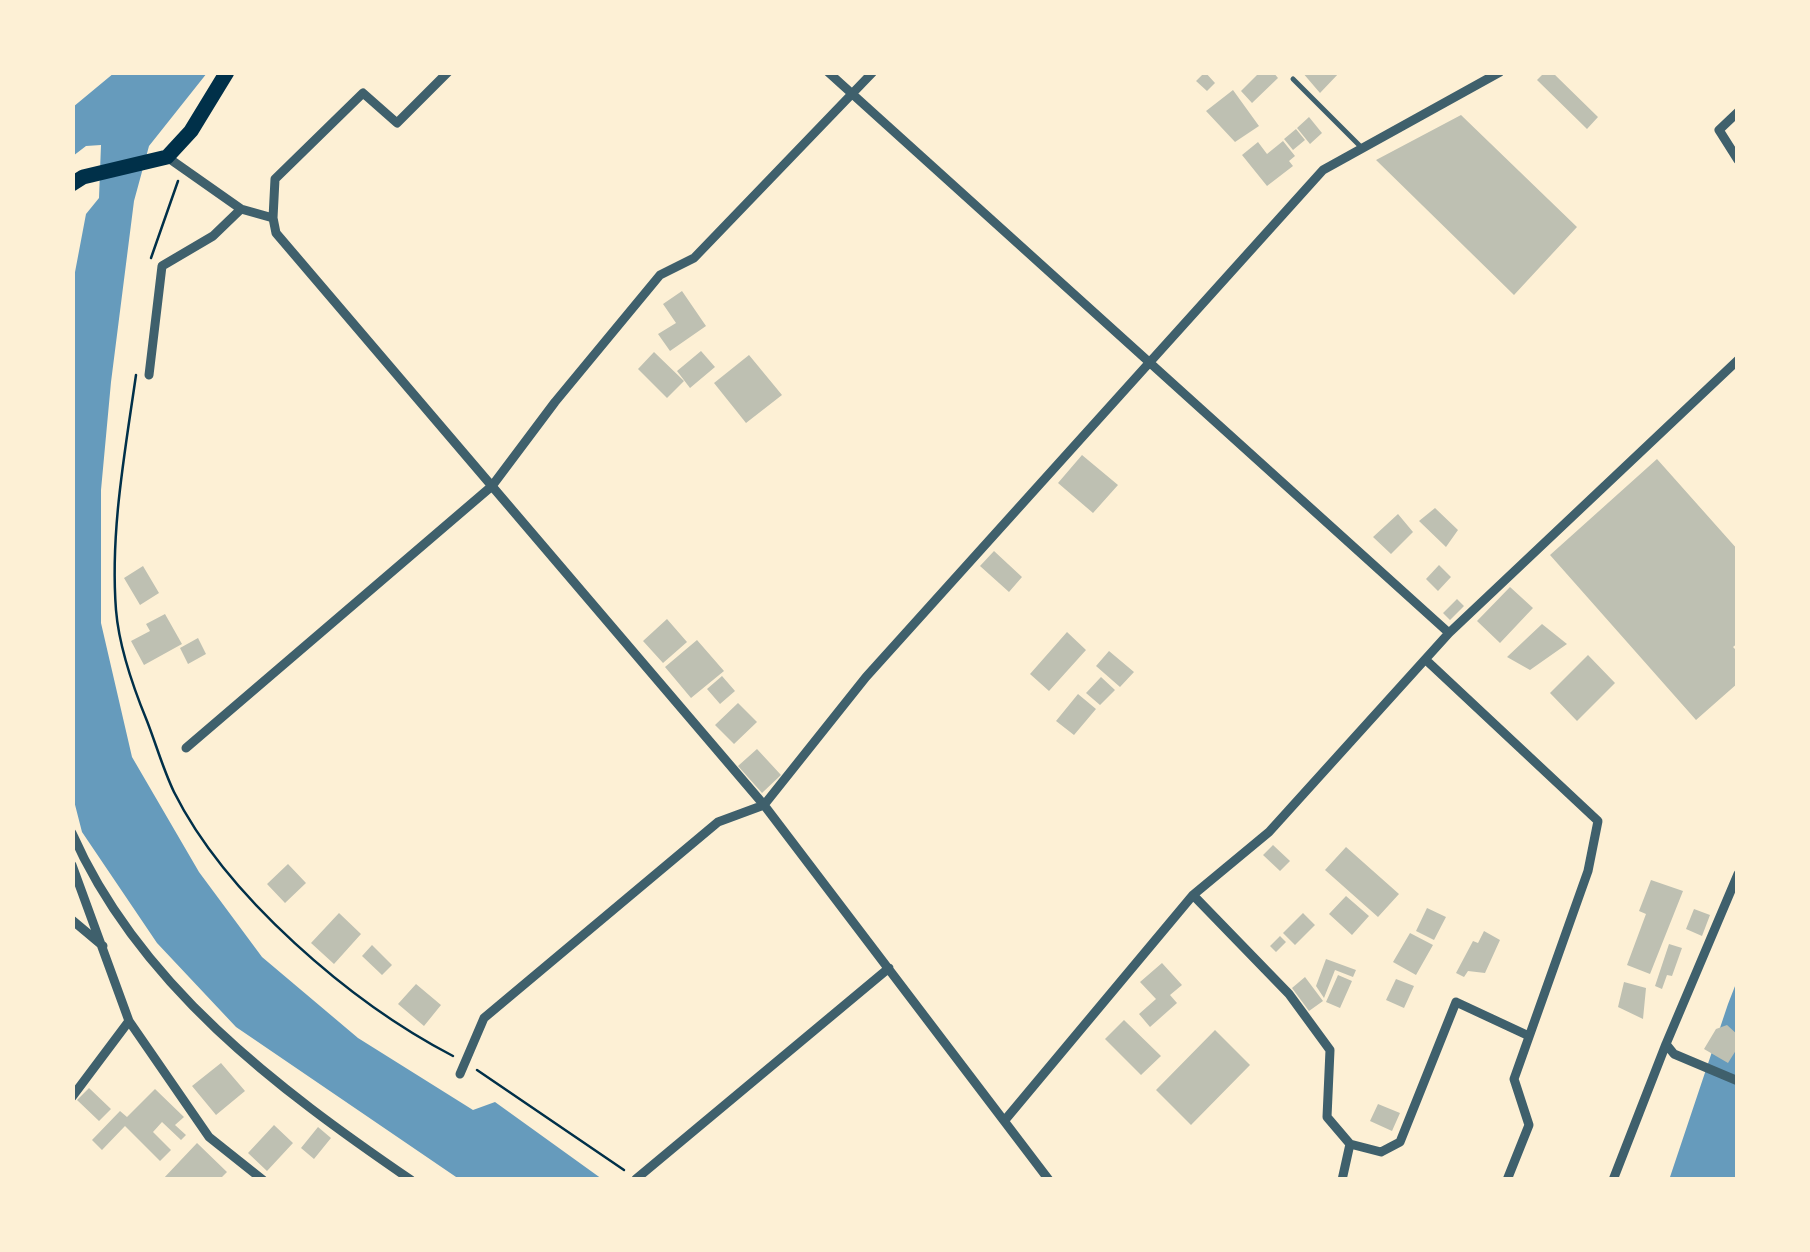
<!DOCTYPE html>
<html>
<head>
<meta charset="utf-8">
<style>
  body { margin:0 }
  #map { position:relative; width:1810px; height:1252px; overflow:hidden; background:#fdf0d5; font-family:"PT Serif",serif }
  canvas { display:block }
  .frame { position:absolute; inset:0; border:75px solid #fdf0d5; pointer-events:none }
</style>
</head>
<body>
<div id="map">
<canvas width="1810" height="1252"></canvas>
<div class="frame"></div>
</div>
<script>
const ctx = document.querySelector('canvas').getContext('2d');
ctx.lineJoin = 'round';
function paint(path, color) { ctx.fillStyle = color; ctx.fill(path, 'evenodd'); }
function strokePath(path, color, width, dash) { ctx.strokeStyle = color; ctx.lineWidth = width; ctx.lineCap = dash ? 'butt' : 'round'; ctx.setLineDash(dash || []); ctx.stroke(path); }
paint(new Path2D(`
  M114,73H207L149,146L134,201L111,382L101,490V623L132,757L199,872L262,957L358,1038L473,1110L495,1102L602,1179H459L236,1027L157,943L82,832L72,793V288L86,214L99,198L101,145L86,146L73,156V107Z
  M1737,981V1179L1669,1180L1728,1004Z`), '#669bbc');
paint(new Path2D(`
  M1205,72L1215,83L1207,91L1196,81Z
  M1260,72H1273L1278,78L1252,103L1241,91Z
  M1302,72H1340L1320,93Z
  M1545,72H1552L1598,117L1587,129L1537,80Z
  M1233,90L1259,126L1235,142L1206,111Z
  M1461,115L1577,227L1514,295L1376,160Z
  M1309,117L1322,133L1310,144L1297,128Z
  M1296,129L1305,140L1293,150L1284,139Z
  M1283,141L1295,156L1289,161L1293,166L1267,186L1242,155L1258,142L1267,154Z
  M682,291L706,326L670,351L658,334L676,323L663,304Z
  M701,351L715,367L690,388L677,371Z
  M654,352L684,381L667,398L638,369Z
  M749,355L782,395L746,423L714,383Z
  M1082,455L1118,485L1093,513L1058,483Z
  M1657,459L1738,550V643L1733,647L1738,652V683L1696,720L1550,555Z
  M1435,508L1458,530L1446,547L1419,521Z
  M1398,514L1413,532L1391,554L1373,537Z
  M994,551L1022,577L1009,592L980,566Z
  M1439,565L1451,577L1438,591L1426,579Z
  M143,566L159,593L140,605L124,578Z
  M1510,587L1533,608L1500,643L1477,621Z
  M1457,599L1464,606L1450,620L1443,613Z
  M165,614L182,644L144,665L131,641L150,631L146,624Z
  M667,619L687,642L663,663L643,641Z
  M1542,624L1567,644L1530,670L1507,657Z
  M1067,632L1086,650L1049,691L1030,674Z
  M198,638L206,654L188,664L180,648Z
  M697,640L724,671L691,698L665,667Z
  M1109,651L1134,672L1120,687L1096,666Z
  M1588,655L1615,683L1577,721L1550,693Z
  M722,676L735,691L720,704L707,689Z
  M1101,677L1115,690L1100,705L1086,693Z
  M1078,694L1096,709L1074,735L1056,721Z
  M738,703L757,722L734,744L715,725Z
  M757,749L781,775L762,793L738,766Z
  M1273,845L1290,861L1280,871L1263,855Z
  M1346,847L1399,894L1378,917L1325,870Z
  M288,864L306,883L285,903L267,884Z
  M1651,880L1683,891L1650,974L1627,965L1646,914L1639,911Z
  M1346,896L1369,916L1352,935L1329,914Z
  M1427,908L1446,917L1434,940L1416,931Z
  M1694,909L1710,915L1702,936L1686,929Z
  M339,913L361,934L334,964L311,943Z
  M1303,913L1315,925L1295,945L1283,933Z
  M1484,931L1500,940L1485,973L1468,971L1464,977L1456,973L1473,941L1478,943Z
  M1410,933L1433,945L1416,975L1393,962Z
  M1280,936L1286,942L1276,952L1270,946Z
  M1669,944L1682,948L1672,976L1667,975L1662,989L1655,986Z
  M372,945L392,965L382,975L362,956Z
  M1326,959L1356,970L1353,977L1335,970L1324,998L1316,986Z
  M1162,963L1182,985L1170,995L1177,1003L1150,1027L1139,1014L1156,999L1140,982Z
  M1338,975L1352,981L1340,1008L1326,1002Z
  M1305,977L1323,1001L1309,1011L1292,988Z
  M1396,979L1414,986L1404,1008L1386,1000Z
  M1624,982L1646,988L1643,1019L1618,1007Z
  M416,984L441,1005L424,1026L398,1004Z
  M1124,1020L1161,1056L1141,1075L1105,1039Z
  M1727,1025L1738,1035V1047L1728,1063L1704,1049L1716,1029Z
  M1215,1030L1250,1065L1191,1125L1156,1090Z
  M221,1063L245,1091L216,1115L192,1086Z
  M89,1088L111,1109L99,1121L77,1100Z
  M155,1089L184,1117L175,1125L186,1135L181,1140L162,1122L153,1132L171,1150L160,1161L125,1126L102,1150L92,1140L120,1111L127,1117Z
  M1378,1104L1400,1113L1392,1131L1370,1121Z
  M274,1125L293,1143L267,1171L248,1153Z
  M318,1127L331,1138L314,1159L301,1148Z
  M197,1143L227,1172L219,1180H162Z`), '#bec0b2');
strokePath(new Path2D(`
  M151,258L178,181
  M136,375C125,452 110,532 116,610C119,647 133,687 147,721C156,744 163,769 174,792C226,896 351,1003 453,1056
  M477,1070L624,1170`), '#003049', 2.5);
strokePath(new Path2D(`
  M1293,79L1362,148`), '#3f606c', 5);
strokePath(new Path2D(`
  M828,72L1449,633
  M1738,112L1719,130L1738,160
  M167,157L241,209L273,218L276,233L764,805L1049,1180
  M273,218L275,179L363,93L397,123L448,72
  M149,375L162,266L213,236L241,209
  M1426,660L1598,821L1588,871L1514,1079L1529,1125L1507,1180
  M186,748L492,486L555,402L660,275L694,258L873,72
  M72,833C139,985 278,1089 411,1180
  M72,865L129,1021L209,1137L263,1180
  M1738,874L1666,1044L1674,1054L1738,1081
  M1193,895L1289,994L1330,1050L1327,1117L1350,1144L1342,1180
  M72,920L103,946
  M460,1074L484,1018L718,822L764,805L866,677L1323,170L1500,72
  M72,1097L129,1021
  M1005,1120L1193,895L1269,832L1449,633L1738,360
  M1350,1144L1381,1152L1400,1142L1456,1002L1529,1036
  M636,1179L889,968
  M1613,1180L1666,1044`), '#3f606c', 9);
strokePath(new Path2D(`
  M72,184L83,177L167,157L191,131L227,72`), '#003049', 15);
</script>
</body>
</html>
